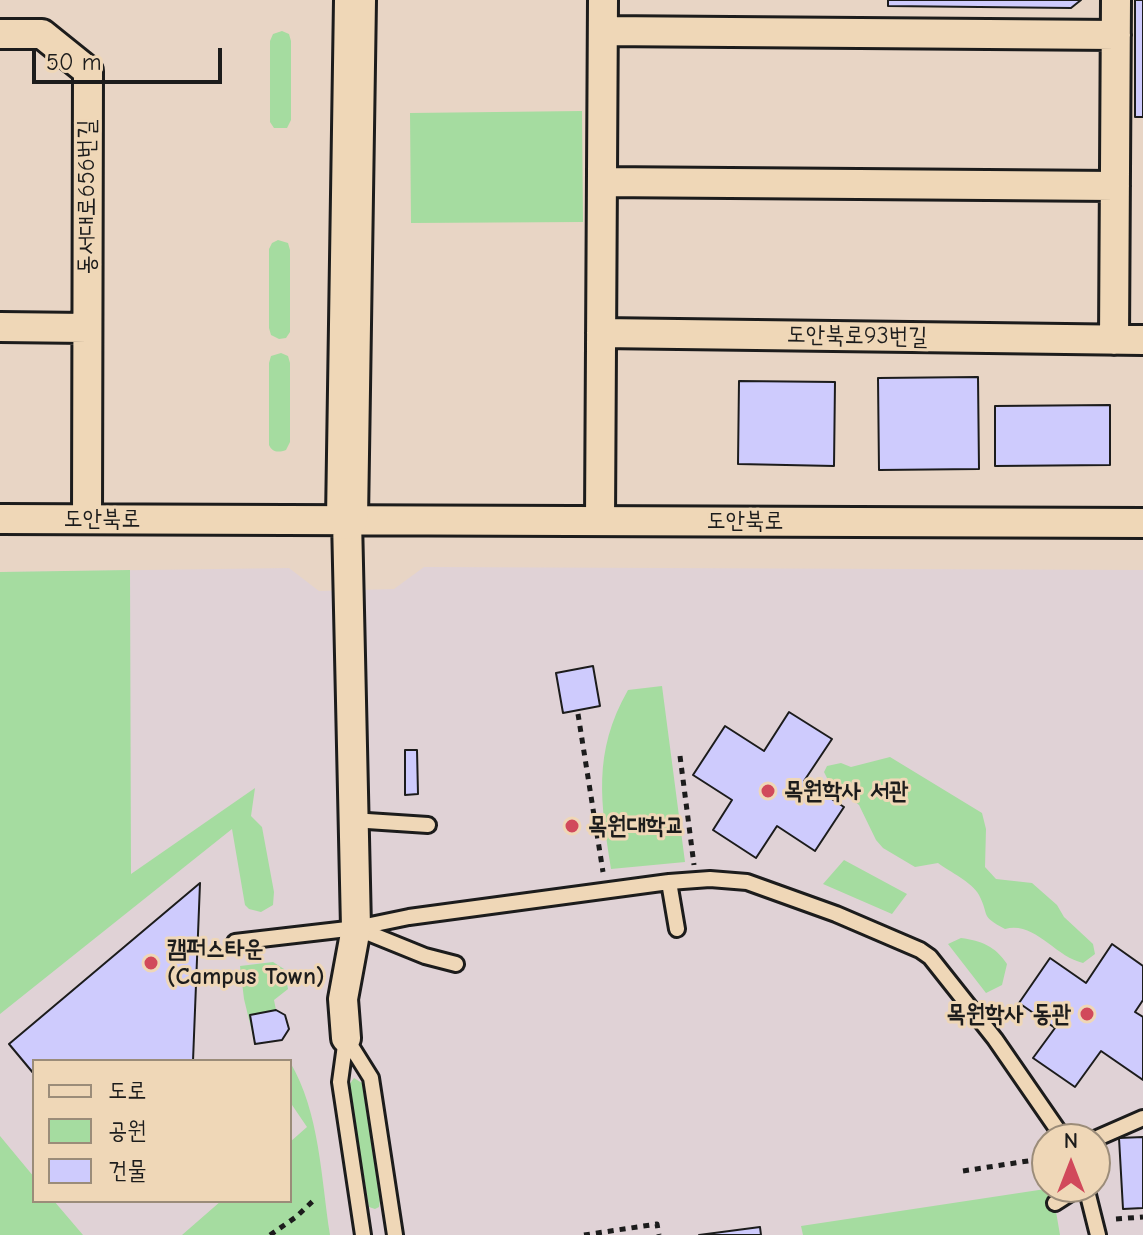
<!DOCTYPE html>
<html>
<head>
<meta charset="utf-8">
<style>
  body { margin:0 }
  #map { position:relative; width:1143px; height:1235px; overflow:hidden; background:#e8d5c5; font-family:"Comic Neue","Poor Story",sans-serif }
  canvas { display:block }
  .legend { position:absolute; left:32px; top:1059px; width:260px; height:144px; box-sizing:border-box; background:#efd7b7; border:2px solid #9b8c79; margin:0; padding:10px 14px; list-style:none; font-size:24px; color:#1c1c1c }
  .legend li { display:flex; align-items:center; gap:16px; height:40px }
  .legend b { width:40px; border:2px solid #9b8c79 }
  .north { position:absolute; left:1031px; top:1123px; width:80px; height:80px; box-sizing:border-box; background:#efd7b7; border:2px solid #9b8c79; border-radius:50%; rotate:0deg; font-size:22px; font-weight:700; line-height:32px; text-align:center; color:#1c1c1c }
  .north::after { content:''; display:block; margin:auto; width:28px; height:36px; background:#d1495b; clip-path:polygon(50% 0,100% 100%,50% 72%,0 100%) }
  .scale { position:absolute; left:32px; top:48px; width:190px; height:36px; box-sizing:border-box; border:4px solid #1c1c1c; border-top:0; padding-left:10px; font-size:24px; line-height:28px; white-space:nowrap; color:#1c1c1c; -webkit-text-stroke:6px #efd7b7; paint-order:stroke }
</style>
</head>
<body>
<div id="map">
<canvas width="1143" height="1235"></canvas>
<ul class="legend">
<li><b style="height:10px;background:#efd7b7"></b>도로</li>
<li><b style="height:22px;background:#a5dca0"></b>공원</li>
<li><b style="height:22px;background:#cecbfd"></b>건물</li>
</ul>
<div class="north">N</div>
<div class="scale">50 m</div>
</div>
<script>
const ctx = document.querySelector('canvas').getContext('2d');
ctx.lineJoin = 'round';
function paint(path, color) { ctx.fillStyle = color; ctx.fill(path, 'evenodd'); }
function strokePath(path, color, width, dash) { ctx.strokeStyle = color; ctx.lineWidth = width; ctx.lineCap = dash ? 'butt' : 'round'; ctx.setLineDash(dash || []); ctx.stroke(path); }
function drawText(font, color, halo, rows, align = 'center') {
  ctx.font = font + ' "Comic Neue","Poor Story",sans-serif'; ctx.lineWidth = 6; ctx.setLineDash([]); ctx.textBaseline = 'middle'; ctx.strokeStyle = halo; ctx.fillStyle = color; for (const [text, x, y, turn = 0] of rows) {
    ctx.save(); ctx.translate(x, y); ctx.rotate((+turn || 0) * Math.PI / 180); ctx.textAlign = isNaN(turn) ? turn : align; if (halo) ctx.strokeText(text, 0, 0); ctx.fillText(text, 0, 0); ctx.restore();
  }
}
paint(new Path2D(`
  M424,567L1143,570V1235H0V572L289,568L319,591L394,589ZM34,1061H290V1201H34ZM1047,1139H1095V1187H1047Z`), '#e0d2d6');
paint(new Path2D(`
  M282,31L289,34L291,41V120L287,128H274L270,122V41L273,34Z
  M582,111L583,222L411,223L410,113Z
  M278,240L288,243L290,250V332L286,338L279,339L271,335L269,328V249L272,243Z
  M281,353L288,356L290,363V442L286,450C278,453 272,452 269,445V363L271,356Z
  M130,570L131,874L255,788L251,816L262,827L274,892L273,905L261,912L249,909L245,905L232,829L0,1014V572Z
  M662,686L685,862L611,869C601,803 592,753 628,690Z
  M890,757L982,813L986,829L985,867L996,879L1032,883L1057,905L1064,917L1093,944L1095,954L1083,963C1055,957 1035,921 1005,929C979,915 990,916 979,895C972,882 950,872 938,863L915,867L883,848L876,840L859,805L828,780L824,772L827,766L841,763L851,767Z
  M844,860L907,894L892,914L823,884Z
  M961,938C982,941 995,946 1007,964L1002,985L986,993L948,944Z
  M273,962L284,969L288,989L274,1000L276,1010L250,1015L255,1044L244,999L240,966Z
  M290,1062C320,1113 321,1178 330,1235H182L221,1201H290V1142L307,1127L290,1102Z
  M354,1078L362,1083L380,1200L379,1207L375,1209L369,1207L349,1085Z
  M0,1136L34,1177V1201H54L83,1235H0Z
  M1052,1188L1060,1235H803L801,1226Z`), '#a5dca0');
const building = new Path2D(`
  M888,0H1081L1071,8L888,6Z
  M1135,0H1143V117H1135Z
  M978,377L979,469L879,470L878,378Z
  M739,381L835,382L834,466L738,464Z
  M1110,405V465L995,466V406Z
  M593,666L600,706L563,713L556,673Z
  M789,712L832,739L804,781L844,807L815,851L777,826L756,858L713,830L732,800L693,775L725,726L764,751Z
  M405,750H417L418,794L405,795Z
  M200,883L193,1061H34V1074L9,1044Z
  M1112,944L1143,966V1000L1135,1012L1143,1017V1080L1101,1051L1075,1087L1033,1058L1055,1028L1019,1003L1050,958L1086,983Z
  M276,1010L285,1015L289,1029L282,1040L255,1044L250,1015Z
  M1143,1137V1208L1123,1209L1119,1138Z
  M760,1227L761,1235H699Z`);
paint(building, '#cecbfd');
strokePath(building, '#1c1c1c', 2);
const lane = new Path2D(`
  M352,820L428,825
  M669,882L677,929
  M356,928L425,956L456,964
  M235,942L356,928L409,917L669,882L710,879L747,882L836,914L920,950L930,957L995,1039L1064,1139
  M346,1038L371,1078L395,1235
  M346,1038L340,1082L363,1235
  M1095,1139L1143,1118
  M1086,1187L1098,1235
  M1055,1203L1080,1187`);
const street = new Path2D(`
  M603,31L1116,35
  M0,34H42L88,71L87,519
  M602,182L1115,186
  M0,327L87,328
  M601,333L1143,340
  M1114,340L1116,0
  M0,519L1143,523
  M600,520L603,0
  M346,1038L343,999L356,928L347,519`);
const secondary = new Path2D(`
  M347,519L355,0`);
strokePath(lane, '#1c1c1c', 20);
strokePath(street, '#1c1c1c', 34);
strokePath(secondary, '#1c1c1c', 46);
strokePath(new Path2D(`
  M578,714L603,872
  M680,756L694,865
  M963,1171L1047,1158
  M1116,1219L1143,1217
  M270,1235L296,1217L315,1199
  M584,1235L657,1224L659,1235`), '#1c1c1c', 5, [6, 6]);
strokePath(lane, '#efd7b7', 14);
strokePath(street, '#efd7b7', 28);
strokePath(secondary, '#efd7b7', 40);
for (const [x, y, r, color] of [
  [768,791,8,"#d1495b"],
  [572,826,8,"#d1495b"],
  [151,963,8,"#d1495b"],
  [1087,1014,8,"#d1495b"]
]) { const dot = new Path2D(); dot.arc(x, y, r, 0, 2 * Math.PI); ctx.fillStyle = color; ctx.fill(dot); strokePath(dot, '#efd7b7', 3); }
drawText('24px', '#1c1c1c', '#efd7b7', [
  ["동서대로656번길",87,197,-90],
  ["도안북로93번길",857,336,1],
  ["도안북로",102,519],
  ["도안북로",745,521]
]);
drawText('bold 24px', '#1c1c1c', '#efd7b7', [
  ["목원학사 서관",784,791],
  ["목원대학교",588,826],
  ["캠퍼스타운",167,949],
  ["(Campus Town)",167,977],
  ["목원학사 동관",1071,1014,"right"]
], 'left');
</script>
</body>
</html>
